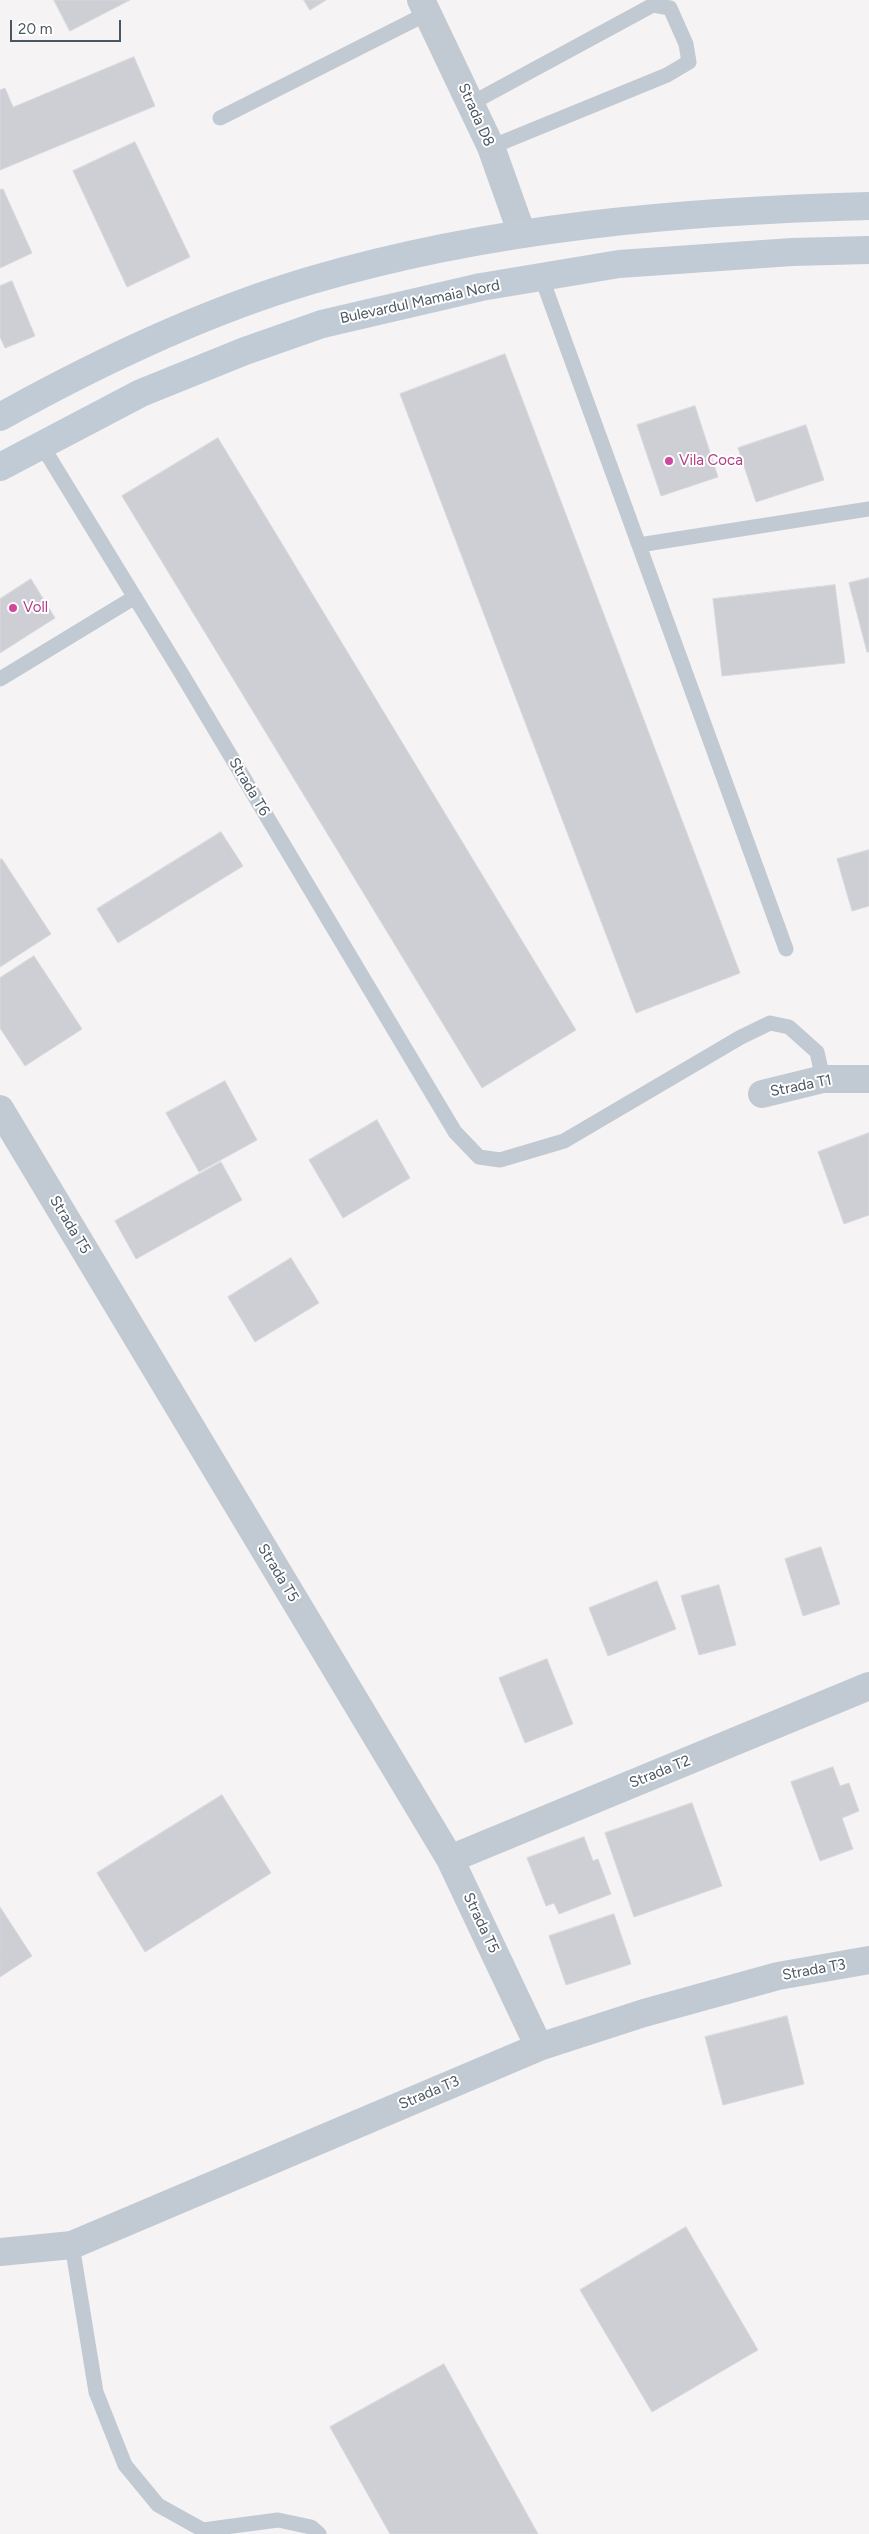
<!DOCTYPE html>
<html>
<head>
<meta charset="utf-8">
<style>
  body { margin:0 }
  #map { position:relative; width:869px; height:2534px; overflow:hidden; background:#f5f3f3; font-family:Figtree,sans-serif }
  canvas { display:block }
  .scale { position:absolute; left:10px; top:20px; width:111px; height:22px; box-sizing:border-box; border:2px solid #4a5661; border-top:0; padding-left:6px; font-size:15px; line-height:18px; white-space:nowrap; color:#4a5661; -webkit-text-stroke:4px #fff; paint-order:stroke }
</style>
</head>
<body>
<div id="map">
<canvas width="869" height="2534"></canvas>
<div class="scale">20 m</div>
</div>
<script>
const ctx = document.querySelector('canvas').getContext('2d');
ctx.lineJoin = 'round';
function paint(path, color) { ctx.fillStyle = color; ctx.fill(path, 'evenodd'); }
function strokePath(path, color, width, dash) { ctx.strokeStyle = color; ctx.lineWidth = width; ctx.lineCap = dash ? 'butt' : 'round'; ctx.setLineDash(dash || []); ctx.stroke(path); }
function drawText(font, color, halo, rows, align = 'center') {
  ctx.font = font + ' Figtree,sans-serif'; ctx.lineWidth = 4; ctx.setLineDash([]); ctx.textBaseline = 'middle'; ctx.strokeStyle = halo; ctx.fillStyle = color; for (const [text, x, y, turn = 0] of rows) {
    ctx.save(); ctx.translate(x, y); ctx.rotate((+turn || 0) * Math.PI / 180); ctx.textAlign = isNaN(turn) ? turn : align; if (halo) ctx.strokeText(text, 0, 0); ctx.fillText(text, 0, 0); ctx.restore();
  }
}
const building = new Path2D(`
  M54,0H130L70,31Z
  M304,0H326L310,10Z
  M134,57L155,106L0,170V90L5,88L13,107Z
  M135,142L190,257L127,287L73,171Z
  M3,189L32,253L0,268V190Z
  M12,281L35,336L5,348L0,337V286Z
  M505,354L740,973L636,1013L400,394Z
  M695,406L718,477L661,496L637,425Z
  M806,425L824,480L756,502L738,448Z
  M218,438L576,1030L482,1088L122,496Z
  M869,578V652H867L849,583Z
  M31,579L55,618L0,653V599Z
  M835,585L845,663L722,676L713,599Z
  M221,832L243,866L118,943L97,909Z
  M869,850V906L852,911L837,859Z
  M2,859L51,934L0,967V860Z
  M34,956L82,1029L25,1066L0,1028V978Z
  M225,1081L257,1140L199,1172L166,1113Z
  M377,1120L410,1178L343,1218L309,1160Z
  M869,1133V1215L844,1224L818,1152Z
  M221,1162L242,1200L136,1259L115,1221Z
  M291,1258L319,1303L255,1342L228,1297Z
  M821,1547L840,1604L803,1616L785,1559Z
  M657,1581L676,1629L608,1656L589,1608Z
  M719,1585L736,1645L699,1655L681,1596Z
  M547,1659L573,1724L525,1743L499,1678Z
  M833,1767L840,1786L849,1783L859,1811L842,1818L853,1849L820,1861L791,1782Z
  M222,1795L271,1873L145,1952L97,1873Z
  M692,1803L722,1886L634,1917L605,1833Z
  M584,1837L593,1861L598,1859L611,1894L559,1914L554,1903L546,1906L527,1858Z
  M0,1907L32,1956L0,1977Z
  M614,1914L631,1964L566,1985L549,1936Z
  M787,2016L804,2084L723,2105L705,2037Z
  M686,2227L758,2350L652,2412L580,2290Z
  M444,2364L538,2534H390L330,2427Z`);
paint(building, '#cdcfd5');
strokePath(building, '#d7d9de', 1);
strokePath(new Path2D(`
  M472,103L653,5L670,8L686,44L689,62L667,75L491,147
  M220,118L428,13
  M541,276L786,949
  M41,444L180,671L455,1132L479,1157L500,1160L564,1141L741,1037L770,1023L789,1027L817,1052L823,1079
  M639,545L869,509
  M0,679L135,597
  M72,2245L96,2392L125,2465L158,2505L203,2530L278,2520L311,2527L319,2534`), '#c1cad2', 15);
strokePath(new Path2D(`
  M421,0L491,147L522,234
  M762,1094L823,1079H869
  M0,1109L450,1859L539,2047
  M450,1859L869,1686
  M0,2252L72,2245L539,2047L644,2013L778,1976L869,1960`), '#c1cad2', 28);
strokePath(new Path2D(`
  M0,417C99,362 203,312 312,280C493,227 681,211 869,206
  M0,467L141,393L245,351L322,324L481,287L619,264L792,252L869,250`), '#c1cbd6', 28);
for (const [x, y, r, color] of [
  [669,461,5,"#d1479c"],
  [13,608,5,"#d1479c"]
]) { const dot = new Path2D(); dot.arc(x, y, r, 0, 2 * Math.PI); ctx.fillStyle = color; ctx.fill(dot); strokePath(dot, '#fff', 2); }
drawText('15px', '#4a5661', '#fff', [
  ["Strada D8",476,115,66],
  ["Bulevardul Mamaia Nord",420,302,-12],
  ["Strada T6",249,787,59],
  ["Strada T1",801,1086,-11],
  ["Strada T5",70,1225,59],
  ["Strada T5",278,1573,59],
  ["Strada T2",660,1772,-22],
  ["Strada T5",481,1923,65],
  ["Strada T3",814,1970,-10],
  ["Strada T3",429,2093,-23]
]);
drawText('15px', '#b23c85', '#fff', [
  ["Vila Coca",679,461],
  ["Voll",23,608]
], 'left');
</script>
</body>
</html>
